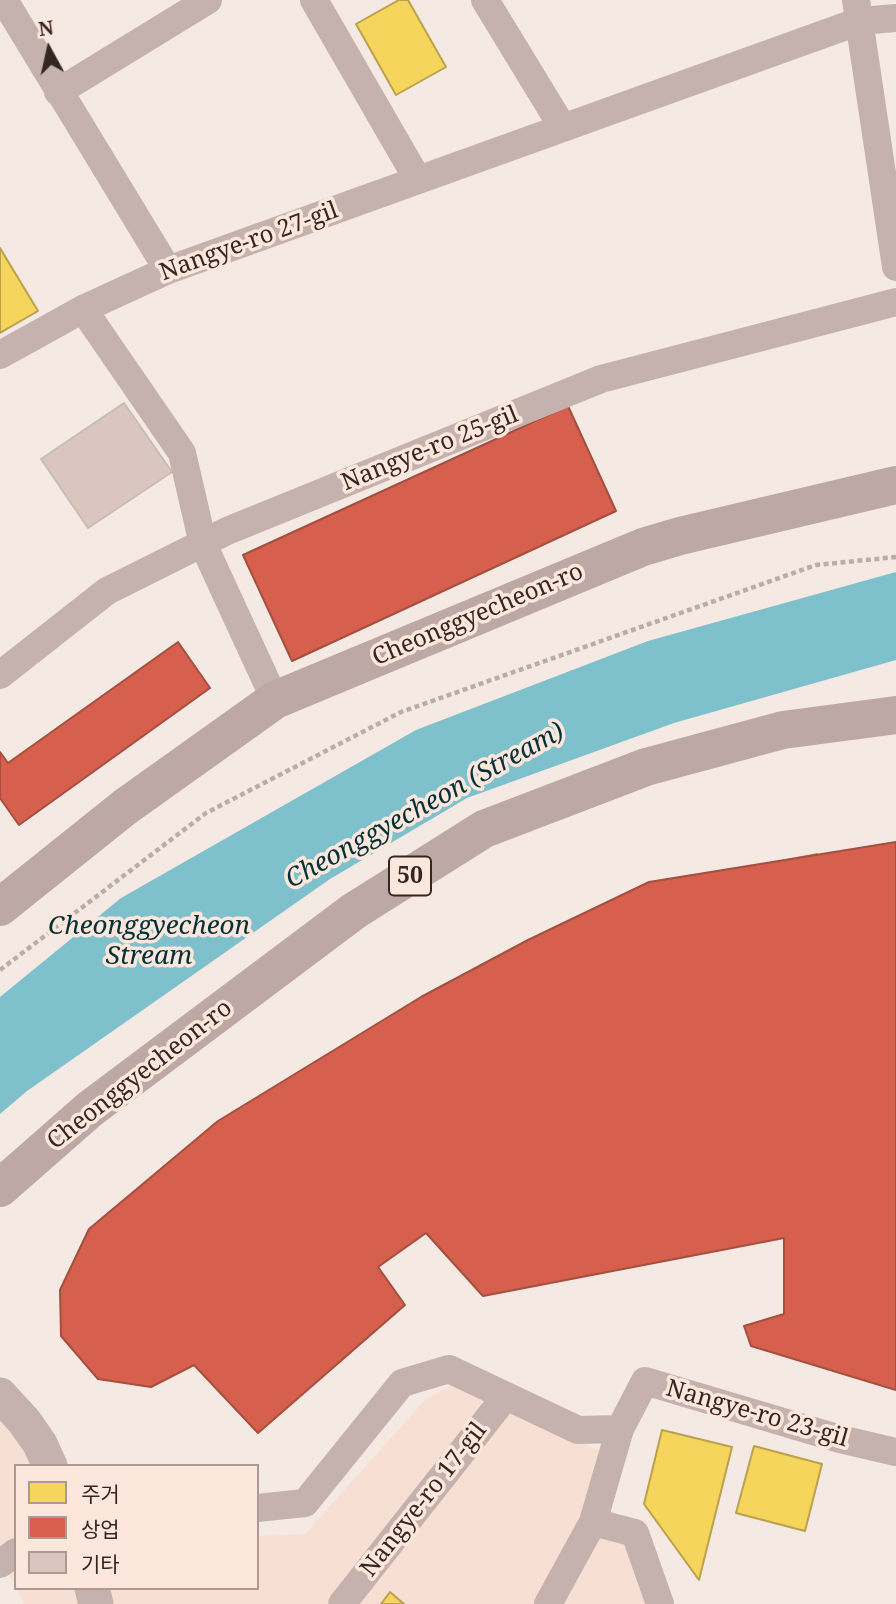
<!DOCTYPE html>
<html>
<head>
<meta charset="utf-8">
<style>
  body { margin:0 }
  #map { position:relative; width:896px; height:1604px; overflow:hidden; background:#f5e9e4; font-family:"Noto Serif","Noto Sans KR",serif }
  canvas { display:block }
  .legend { position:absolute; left:14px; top:1464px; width:245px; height:126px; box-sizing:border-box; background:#fde6dc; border:2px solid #ac9a92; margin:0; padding:9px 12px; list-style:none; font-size:21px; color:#322722 }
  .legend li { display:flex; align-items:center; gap:14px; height:35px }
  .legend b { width:35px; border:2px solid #ac9a92 }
  .north { position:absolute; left:14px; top:14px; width:70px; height:70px; -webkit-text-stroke:5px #fde6dc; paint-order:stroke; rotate:352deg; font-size:19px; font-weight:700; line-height:28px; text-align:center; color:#322722 }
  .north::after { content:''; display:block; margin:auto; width:24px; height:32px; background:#322722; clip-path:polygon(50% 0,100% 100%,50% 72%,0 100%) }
</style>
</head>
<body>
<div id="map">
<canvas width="896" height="1604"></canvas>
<ul class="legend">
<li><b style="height:19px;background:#f6d55c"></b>주거</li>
<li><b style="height:19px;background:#d6604d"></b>상업</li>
<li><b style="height:19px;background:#dac6be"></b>기타</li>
</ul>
<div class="north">N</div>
</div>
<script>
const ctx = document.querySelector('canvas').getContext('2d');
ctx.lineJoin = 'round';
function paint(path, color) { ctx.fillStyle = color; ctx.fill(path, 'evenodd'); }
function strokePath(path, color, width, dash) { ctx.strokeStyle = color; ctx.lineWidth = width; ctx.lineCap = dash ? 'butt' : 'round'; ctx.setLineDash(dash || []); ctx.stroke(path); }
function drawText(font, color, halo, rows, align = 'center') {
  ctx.font = font + ' "Noto Serif",serif'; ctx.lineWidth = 7; ctx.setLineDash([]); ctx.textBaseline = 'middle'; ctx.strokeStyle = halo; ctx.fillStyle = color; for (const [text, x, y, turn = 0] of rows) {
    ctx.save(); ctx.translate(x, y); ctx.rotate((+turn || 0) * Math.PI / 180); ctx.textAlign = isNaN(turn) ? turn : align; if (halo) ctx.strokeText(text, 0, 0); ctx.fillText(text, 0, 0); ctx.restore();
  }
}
paint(new Path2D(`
  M0,1376L71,1466H16V1586L0,1562Z
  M451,1385L603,1452L579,1527L628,1538L652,1604H24L17,1588H257V1536L305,1534L425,1400Z`), '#f8dfd4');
paint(new Path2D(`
  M896,572V660L674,723L467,798L330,879L27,1091L0,1114V997L121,898L416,730L648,641Z`), '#7ec0cc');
const homes = new Path2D(`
  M399,0H408L446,67L396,95L356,24Z
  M0,248L38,311L0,333Z
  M817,854L842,879L856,959L850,976L826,993L797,989L779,974L684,992L666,884Z
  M564,945L614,973L605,986L629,996L586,1075L611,1116L621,1111L651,1160L542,1227L512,1178L523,1170L497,1128L407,1126V1103L394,1100V1046H414L413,1020L476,1019V1039H484L521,1018L501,1010L532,950L554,961Z
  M896,1049V1289L816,1305L805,1248L818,1245L808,1196L725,1163L733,1142L722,1134L741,1084L760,1090L768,1066L827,1086L820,1105L828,1108L870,1101L854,1087Z
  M242,1121L296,1141L290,1155L316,1161L287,1246L319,1282L328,1276L367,1319L270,1404L232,1361L242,1351L208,1314L120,1328L116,1306L102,1304L93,1252L112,1248L107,1222L168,1210L172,1230L180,1229L213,1201L192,1197L212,1133L235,1139Z
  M662,1430L732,1447L699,1580L644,1504Z
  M754,1446L822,1464L805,1531L736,1513Z
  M390,1592L404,1604H381Z`);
paint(homes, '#f6d55c');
strokePath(homes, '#bba14b', 2);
const shops = new Path2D(`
  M568,406L616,511L292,661L243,555Z
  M178,642L210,688L19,825L0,798V752L8,763Z
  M896,842V1390L751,1346L744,1326L784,1314V1238L483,1296L426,1233L378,1267L405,1305L258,1433L194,1365L151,1387L98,1379L61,1336L60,1290L89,1229L218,1121L421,997L528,940L649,882Z`);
paint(shops, '#d6604d');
strokePath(shops, '#a54f40', 2);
const building = new Path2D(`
  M124,403L172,472L88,528L41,459Z`);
paint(building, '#dac6be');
strokePath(building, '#c7bcb7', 2);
strokePath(new Path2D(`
  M0,970L206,813L401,712L816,565L896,557`), '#baaca9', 4.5, [5, 3.5]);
strokePath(new Path2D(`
  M4,0L168,270
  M314,0L418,180
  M485,0L563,128
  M856,0L896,267
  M58,92L208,0
  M83,309L182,453L203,544L275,700
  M0,355L83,309L168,270L860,21L896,18
  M0,675L107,591L227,531L601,379L896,302
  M257,1508L305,1503L402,1383L449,1369L578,1430L620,1429L645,1381L840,1439L896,1452
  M593,1522L635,1533L660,1604
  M0,1564L16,1552
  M342,1604L506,1396
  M548,1604L593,1522L620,1429`), '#c5b2ae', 28);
strokePath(new Path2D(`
  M0,1395L24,1421L40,1444L50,1466
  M92,1588L96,1604`), '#c5b2ae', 35);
strokePath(new Path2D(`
  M0,907L125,807L275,700L643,547L680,536L896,485
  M0,1188L90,1109L354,911L484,829L646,767L783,730L896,715`), '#bea8a5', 38);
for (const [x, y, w] of [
  [410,876,42]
]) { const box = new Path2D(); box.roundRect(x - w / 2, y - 19.5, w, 39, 5); ctx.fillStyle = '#fde6dc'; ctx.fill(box); strokePath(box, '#322722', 2); }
drawText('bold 23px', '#322722', null, [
  ["50",410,876]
]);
drawText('24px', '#322722', '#fde6dc', [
  ["Nangye-ro 27-gil",249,242,-20],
  ["Nangye-ro 25-gil",430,449,-22],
  ["Cheonggyecheon-ro",478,615,-23],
  ["Cheonggyecheon-ro",140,1075,-38],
  ["Nangye-ro 23-gil",757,1414,16],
  ["Nangye-ro 17-gil",424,1500,-52]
]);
drawText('italic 26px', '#003038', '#fde6dc', [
  ["Cheonggyecheon (Stream)",425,806,-29],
  ["Cheonggyecheon",149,927],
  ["Stream",149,957]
]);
</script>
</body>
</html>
